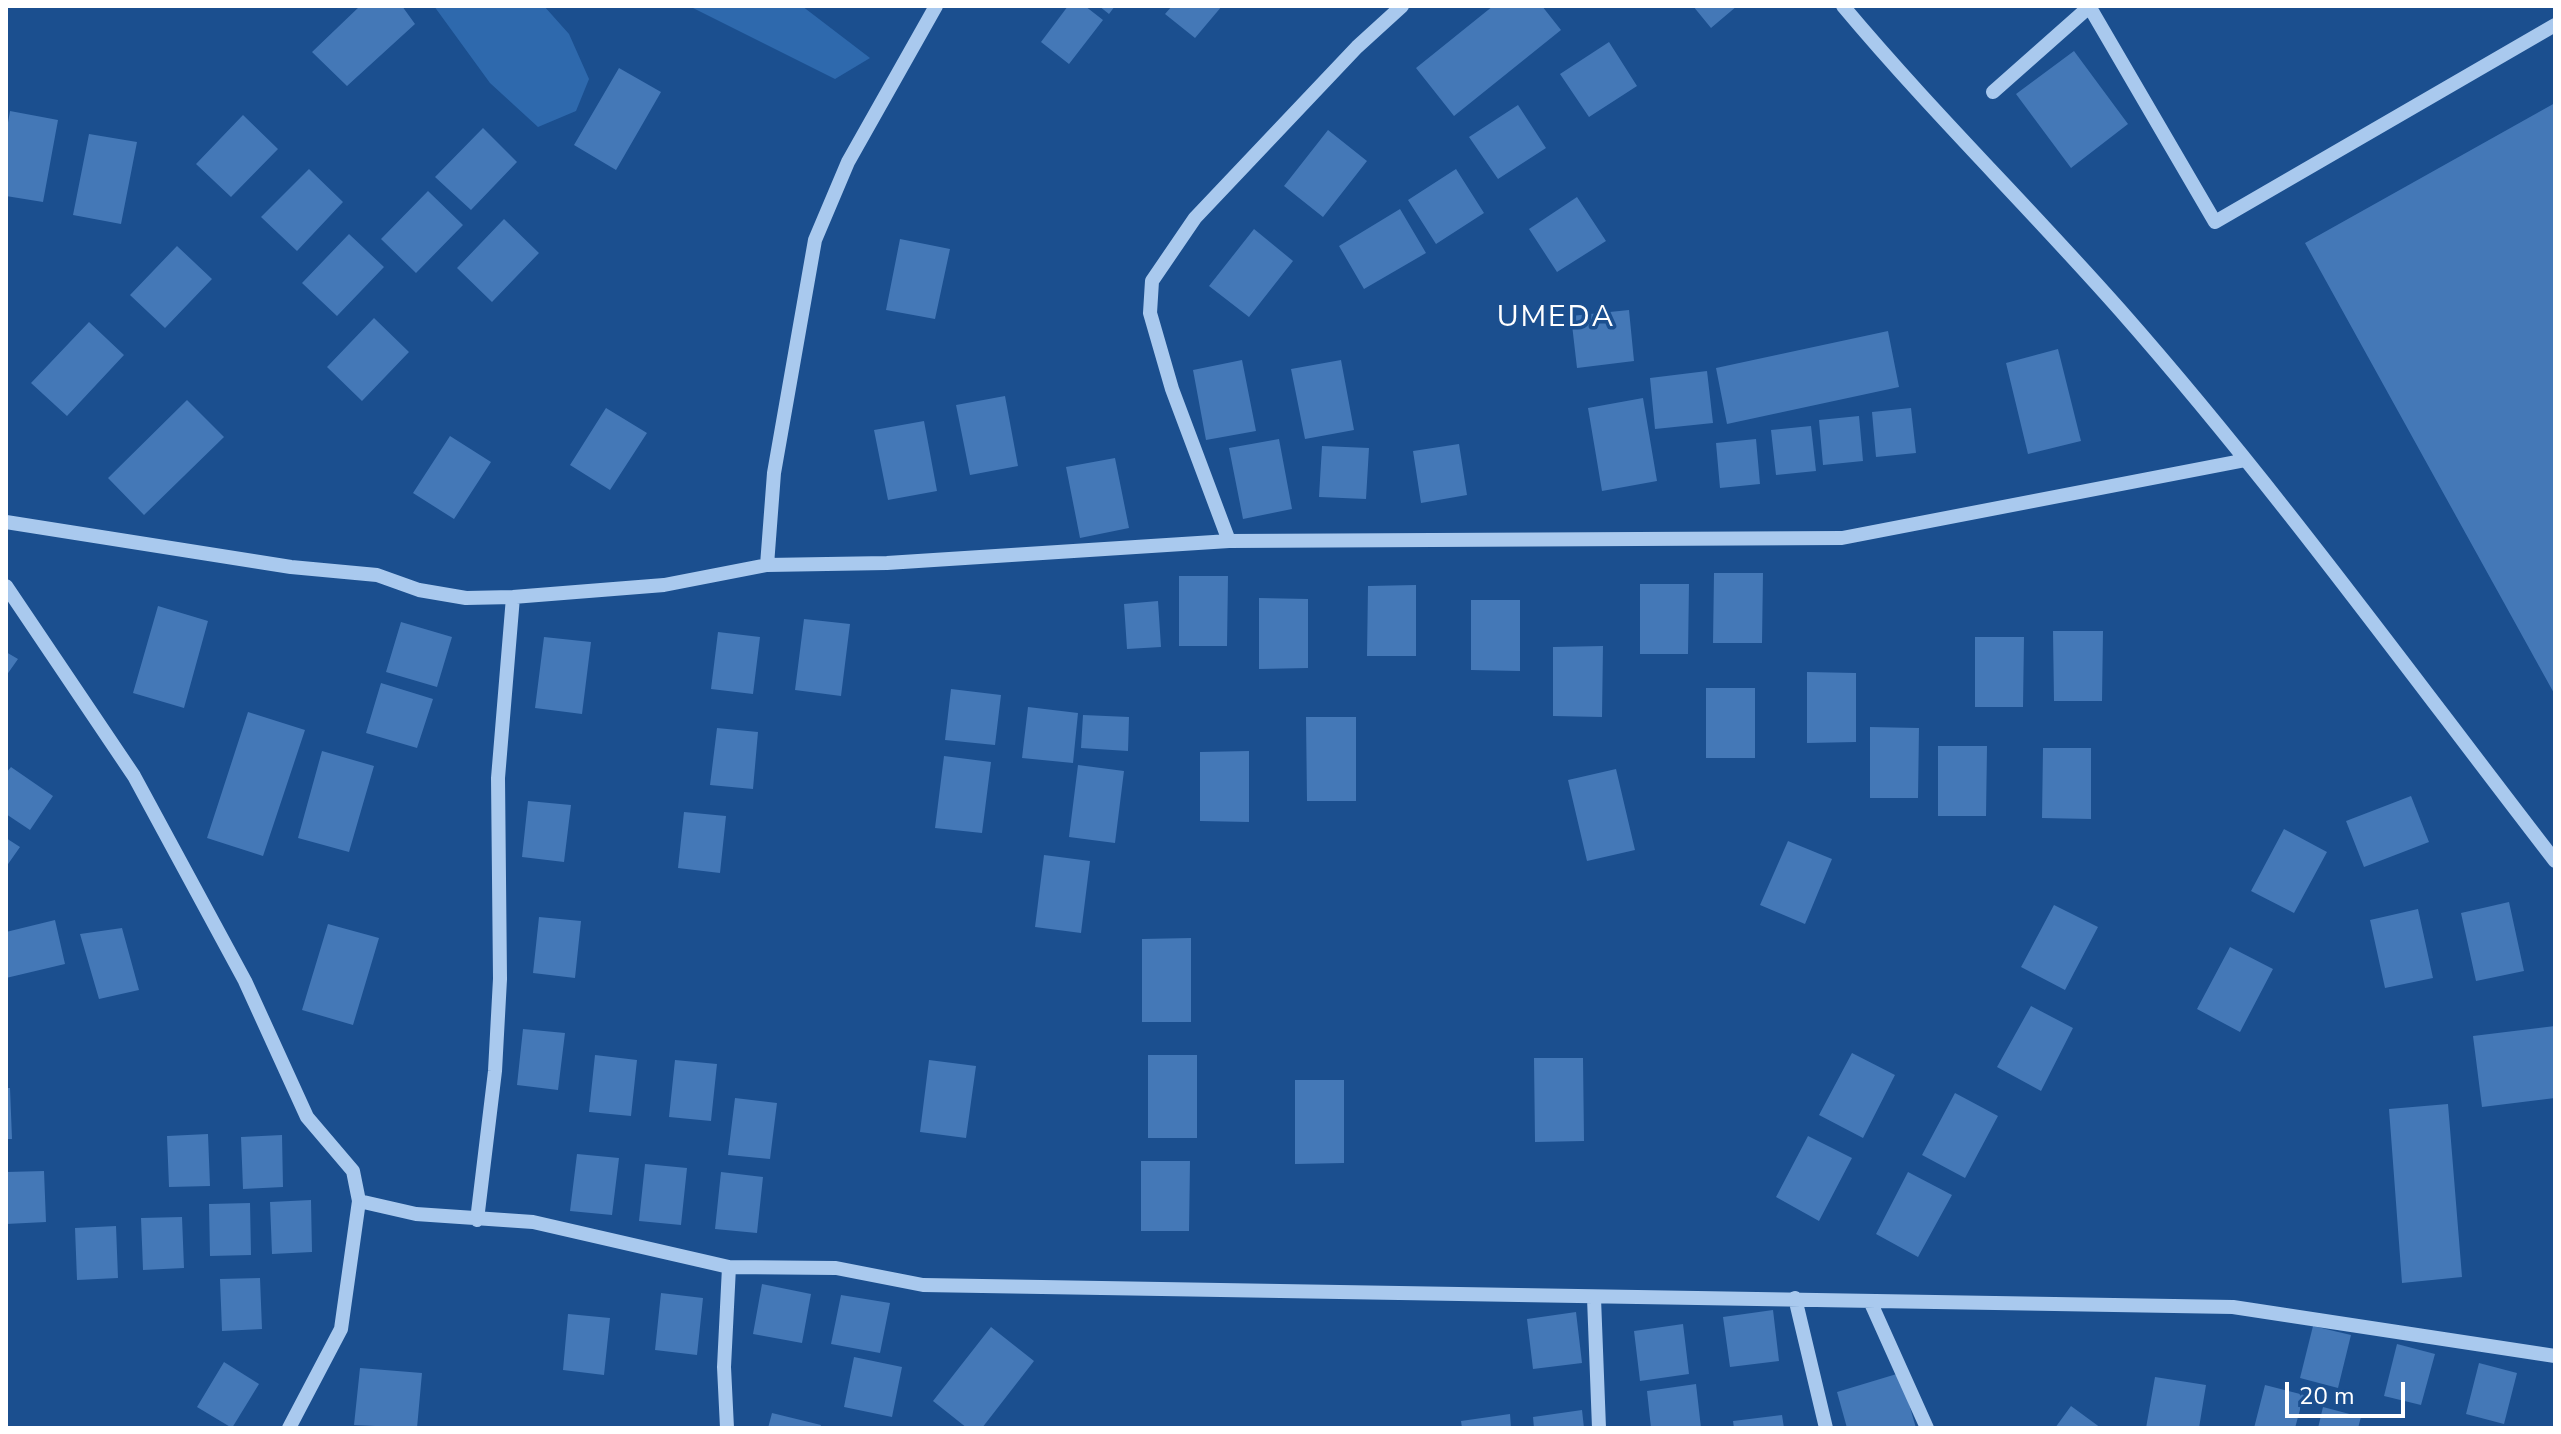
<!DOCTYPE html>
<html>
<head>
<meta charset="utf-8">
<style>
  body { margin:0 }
  #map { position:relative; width:2561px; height:1434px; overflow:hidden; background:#1b4f8f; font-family:"Nunito Sans",sans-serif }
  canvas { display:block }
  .frame { position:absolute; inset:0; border:8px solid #fff; pointer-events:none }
  .scale { position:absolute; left:2285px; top:1382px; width:120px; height:36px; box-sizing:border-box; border:4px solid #fff; border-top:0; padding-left:10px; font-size:24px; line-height:28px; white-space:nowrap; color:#fff; -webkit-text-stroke:6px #1b4f8f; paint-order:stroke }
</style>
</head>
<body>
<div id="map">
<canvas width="2561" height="1434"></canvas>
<div class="frame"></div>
<div class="scale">20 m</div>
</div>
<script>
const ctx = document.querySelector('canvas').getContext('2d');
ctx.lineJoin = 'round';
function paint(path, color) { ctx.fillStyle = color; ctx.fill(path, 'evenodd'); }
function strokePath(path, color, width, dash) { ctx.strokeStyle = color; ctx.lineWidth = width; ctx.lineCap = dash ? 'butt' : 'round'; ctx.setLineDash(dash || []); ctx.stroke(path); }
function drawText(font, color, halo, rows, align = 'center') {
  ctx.font = font + ' "Nunito Sans",sans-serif'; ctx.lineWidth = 7; ctx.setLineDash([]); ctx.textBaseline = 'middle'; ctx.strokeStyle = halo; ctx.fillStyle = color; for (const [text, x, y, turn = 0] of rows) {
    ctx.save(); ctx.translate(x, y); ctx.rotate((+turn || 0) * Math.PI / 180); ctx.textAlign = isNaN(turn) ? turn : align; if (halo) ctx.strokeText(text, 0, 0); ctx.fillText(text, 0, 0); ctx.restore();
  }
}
paint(new Path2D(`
  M434,6H544L569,34L589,79L576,111L538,127L490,83Z
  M689,6H802L870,58L835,79Z`), '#2e69ad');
paint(new Path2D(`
  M360,6H402L415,24L347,86L312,52Z
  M1068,6H1085L1103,20L1069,64L1041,42Z
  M1099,6H1115L1109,14Z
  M1172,6H1222L1195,38L1165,14Z
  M1493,6H1542L1561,30L1454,116L1416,68Z
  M1693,6H1737L1711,28Z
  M1609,42L1637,86L1589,117L1560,74Z
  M2074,51L2128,124L2071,168L2016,94Z
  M619,68L661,92L616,170L574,145Z
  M2555,103V695L2305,243Z
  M1518,105L1546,148L1498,179L1469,137Z
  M10,111L58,120L43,202L6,196V134Z
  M243,115L278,149L231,197L196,164Z
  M483,128L517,162L471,210L435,177Z
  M1328,130L1367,161L1323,217L1284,186Z
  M89,134L137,142L121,224L73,215Z
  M309,169L343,202L297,251L261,217Z
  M1456,169L1484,213L1436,244L1408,200Z
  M428,191L463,225L416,273L381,239Z
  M1577,197L1606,241L1557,272L1529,229Z
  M1400,209L1426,253L1364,289L1339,246Z
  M504,219L539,253L492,302L457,268Z
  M1254,229L1293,261L1249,317L1209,286Z
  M349,234L384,267L337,316L302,283Z
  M900,239L950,249L935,319L886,310Z
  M177,246L212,279L165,328L130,295Z
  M1629,310L1634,361L1577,368L1571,316Z
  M374,318L409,352L362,401L327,367Z
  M89,322L124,355L67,416L31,383Z
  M1888,331L1899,387L1727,424L1716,368Z
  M2058,349L2081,441L2028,454L2006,363Z
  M1242,360L1256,431L1206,440L1193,370Z
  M1341,360L1354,430L1305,439L1291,369Z
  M1707,371L1713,423L1655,429L1650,378Z
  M1005,396L1018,466L970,475L956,405Z
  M1643,398L1657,481L1602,491L1588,408Z
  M187,400L224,437L144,515L108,478Z
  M606,408L647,433L610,490L570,465Z
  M1911,408L1916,453L1876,457L1872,412Z
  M1859,416L1863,461L1823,465L1819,420Z
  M924,421L937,491L888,500L874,430Z
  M1811,426L1816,471L1776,475L1771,430Z
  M450,436L491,462L454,519L413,493Z
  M1279,439L1292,509L1243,519L1229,448Z
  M1756,439L1760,484L1720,488L1716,443Z
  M1459,444L1467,495L1421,503L1413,451Z
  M1322,446L1369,448L1366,499L1319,497Z
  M1115,458L1129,528L1080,538L1066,467Z
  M1714,573H1763L1762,643H1713Z
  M1179,576H1228L1227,646H1179Z
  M1640,584H1689L1688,654H1640Z
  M1416,585V656H1367L1368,586Z
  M1259,598L1308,599V668L1259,669Z
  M1471,600H1520V671L1471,670Z
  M1158,601L1161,647L1127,649L1124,604Z
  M158,606L208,621L184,708L133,693Z
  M804,619L850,624L841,696L795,690Z
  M401,622L452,637L437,687L386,672Z
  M2053,631H2103L2102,701H2054Z
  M718,632L760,637L753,694L711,689Z
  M544,637L591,642L582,714L535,708Z
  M1975,637H2024L2023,707H1975Z
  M1603,646L1602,717L1553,716V647Z
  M6,652L18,659L6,676Z
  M1807,672L1856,673V742L1807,743Z
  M381,683L433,699L417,748L366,733Z
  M1706,688H1755V758H1706Z
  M951,689L1001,695L995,745L945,740Z
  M1028,707L1078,713L1073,763L1022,758Z
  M248,712L305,730L263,856L207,838Z
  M1083,715L1129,717L1128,751L1081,748Z
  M1306,717H1356V801H1307Z
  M1870,727L1919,728L1918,798H1870Z
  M717,728L758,732L753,789L710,785Z
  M1938,746H1987L1986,816H1938Z
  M2043,748H2091V819L2042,818Z
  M322,751L374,766L349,852L298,838Z
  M1249,751V822L1200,821V752Z
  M944,756L991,762L982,833L935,828Z
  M1078,765L1124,771L1115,843L1069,837Z
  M11,767L53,796L30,830L6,814V773Z
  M1616,769L1635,850L1587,861L1568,780Z
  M2411,796L2429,842L2364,867L2346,821Z
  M528,801L571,805L564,862L522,857Z
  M684,812L726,816L720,873L678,868Z
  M2284,829L2327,852L2294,913L2251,891Z
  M6,838L20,847L6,867Z
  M1788,841L1832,859L1805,924L1760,905Z
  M1044,855L1090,861L1081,933L1035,927Z
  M2509,902L2524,971L2476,981L2461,913Z
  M2054,905L2098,927L2065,990L2021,967Z
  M2418,909L2433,978L2385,988L2370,920Z
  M539,917L581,921L575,978L533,973Z
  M55,920L65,964L6,978V932Z
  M328,924L379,938L353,1025L302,1010Z
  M122,928L139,990L99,999L80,934Z
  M1191,938V1022H1142V939Z
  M2230,947L2273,969L2240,1032L2197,1009Z
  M2031,1006L2073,1028L2041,1091L1997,1067Z
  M2555,1026V1098L2482,1107L2473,1036Z
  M523,1029L565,1033L558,1090L517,1085Z
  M1852,1053L1895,1075L1863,1138L1819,1115Z
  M595,1055L637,1060L631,1116L589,1112Z
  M1148,1055H1197V1138H1148Z
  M1534,1058H1583L1584,1141L1535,1142Z
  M675,1060L717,1064L711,1121L669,1117Z
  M929,1060L976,1066L966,1138L920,1132Z
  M1295,1080H1344V1163L1295,1164Z
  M6,1088H10L12,1139H6Z
  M1955,1093L1998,1116L1965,1178L1922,1155Z
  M735,1098L777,1103L770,1159L728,1155Z
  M2448,1104L2462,1277L2402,1283L2389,1109Z
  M208,1134L210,1186L169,1187L167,1136Z
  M282,1135L283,1187L243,1189L241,1137Z
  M1808,1136L1852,1158L1819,1221L1776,1197Z
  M577,1154L619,1158L612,1215L570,1211Z
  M1141,1161H1190L1189,1231H1141Z
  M645,1164L687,1168L681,1225L639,1221Z
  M44,1171L46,1222L6,1224V1172Z
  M721,1172L763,1177L757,1233L715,1229Z
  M1908,1172L1952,1195L1918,1257L1876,1234Z
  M311,1200L312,1252L272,1254L270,1202Z
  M250,1203L251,1255L210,1256L209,1204Z
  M182,1217L184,1268L143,1270L141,1218Z
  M116,1226L118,1278L77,1280L75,1228Z
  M260,1278L262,1329L222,1331L220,1279Z
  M762,1284L811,1294L802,1343L753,1334Z
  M661,1293L703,1298L697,1355L655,1350Z
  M841,1295L890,1303L880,1353L831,1344Z
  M1773,1310L1779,1361L1730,1367L1723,1317Z
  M1576,1312L1582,1363L1533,1369L1527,1319Z
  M568,1314L610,1318L604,1375L563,1370Z
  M1683,1324L1689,1374L1640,1381L1634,1331Z
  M2313,1326L2351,1335L2338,1388L2300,1378Z
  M991,1327L1034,1361L982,1428H967L933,1401Z
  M2397,1344L2435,1354L2421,1405L2384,1396Z
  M854,1357L902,1367L892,1417L844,1407Z
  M224,1362L259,1384L232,1428L197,1407Z
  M2479,1363L2517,1373L2504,1424L2466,1414Z
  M360,1368L422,1373L417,1428L354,1425Z
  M1900,1373L1916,1428H1847L1837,1392Z
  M2155,1377L2206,1385L2199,1428H2146Z
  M1696,1384L1701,1428H1651L1647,1391Z
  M2265,1385L2304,1395L2295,1428H2254Z
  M2071,1406L2101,1428H2055Z
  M2323,1407L2361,1417L2358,1428H2318Z
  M1582,1410L1584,1428H1534L1533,1417Z
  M772,1413L821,1425L820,1428H768Z
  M1510,1414L1511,1428H1462L1461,1421Z
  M1782,1415L1784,1428H1734L1733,1421Z`), '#4478b7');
strokePath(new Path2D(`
  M1843,6C1931,111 2029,207 2120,310C2275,486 2412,676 2555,861
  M2089,6L2215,222L2555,25
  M1993,92L2089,7
  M6,522L291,567L377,575L419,590L466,598L513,597L664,585L767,565L887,563L1229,541L1842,538L2246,460
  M1229,541L1172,389L1150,313L1152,281L1195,218L1357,47L1402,6
  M767,565L774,473L815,240L848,162L936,6
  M6,586L134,776L245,981L307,1117L353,1171L359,1201L341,1329L289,1428
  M359,1201L416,1214L533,1222L729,1267L836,1268L923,1285L2233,1307L2555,1356
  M477,1220L495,1071L500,979L498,778L513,597
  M1594,1298L1599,1428
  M1795,1298L1826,1428
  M1870,1301L1927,1428
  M727,1428L724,1367L729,1267`), '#a9c9ee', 14);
ctx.letterSpacing = '2px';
drawText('30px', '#fff', '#1b4f8f', [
  ["UMEDA",1556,319]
]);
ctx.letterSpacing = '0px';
</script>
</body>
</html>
